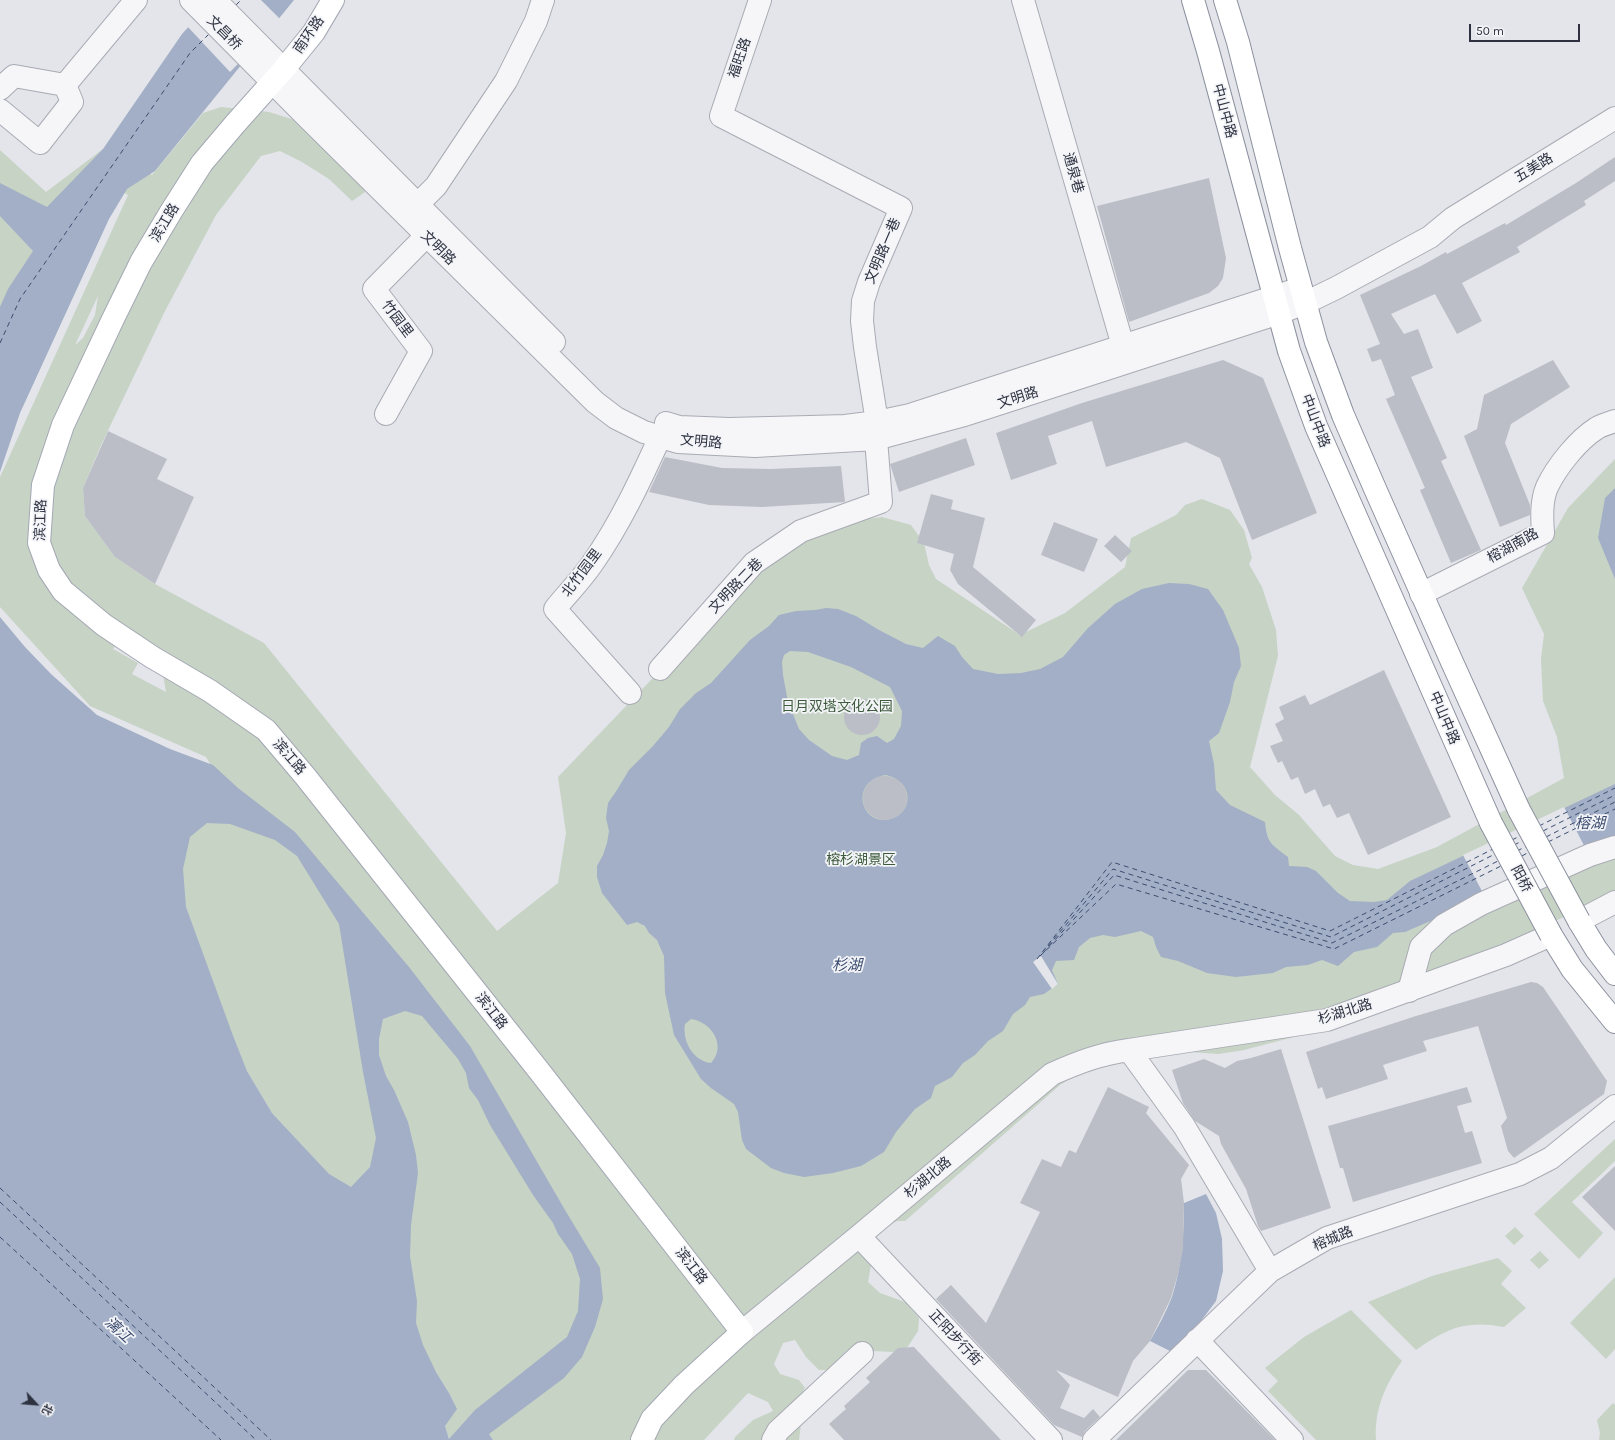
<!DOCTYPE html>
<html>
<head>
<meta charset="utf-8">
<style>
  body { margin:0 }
  #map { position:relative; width:1615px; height:1440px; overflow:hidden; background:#e3e5ea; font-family:Karla,"Noto Sans SC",sans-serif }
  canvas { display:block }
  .north { position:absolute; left:16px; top:1384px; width:40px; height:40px; -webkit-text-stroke:3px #f3f4f7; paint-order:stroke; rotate:116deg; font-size:11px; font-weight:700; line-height:16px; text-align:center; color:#2d3140 }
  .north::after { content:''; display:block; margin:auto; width:14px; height:18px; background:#2d3140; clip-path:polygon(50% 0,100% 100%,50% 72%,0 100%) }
  .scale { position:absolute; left:1469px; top:24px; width:111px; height:18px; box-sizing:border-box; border:2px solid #2d3140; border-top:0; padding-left:5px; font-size:12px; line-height:14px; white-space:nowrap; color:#2d3140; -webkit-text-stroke:3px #f3f4f7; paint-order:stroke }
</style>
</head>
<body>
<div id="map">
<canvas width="1615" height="1440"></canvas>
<div class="north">北</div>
<div class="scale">50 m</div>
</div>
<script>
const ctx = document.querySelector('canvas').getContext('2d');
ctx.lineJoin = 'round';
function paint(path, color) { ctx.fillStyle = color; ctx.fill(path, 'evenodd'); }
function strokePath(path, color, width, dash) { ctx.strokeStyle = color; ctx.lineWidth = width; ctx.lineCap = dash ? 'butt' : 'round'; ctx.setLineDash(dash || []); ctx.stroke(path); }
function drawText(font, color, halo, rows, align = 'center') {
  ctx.font = font + ' Karla,"Noto Sans SC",sans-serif'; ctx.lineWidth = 3.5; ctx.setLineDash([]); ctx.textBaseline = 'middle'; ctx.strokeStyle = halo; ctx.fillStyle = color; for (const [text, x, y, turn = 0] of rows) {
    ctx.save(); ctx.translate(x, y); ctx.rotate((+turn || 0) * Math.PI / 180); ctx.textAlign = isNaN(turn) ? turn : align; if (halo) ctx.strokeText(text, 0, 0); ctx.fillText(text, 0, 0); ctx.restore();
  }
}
paint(new Path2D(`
  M221,107L269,112L298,121L353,172L365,192L352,201L329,179L302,162L280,151L261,156L216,215L165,311L102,443L83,488L85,516L115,557L155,584L264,643L497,931L558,883L566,833L558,777L765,561L841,522L882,517L911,525L924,543L929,565L936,579L1020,635L1065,613L1125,567L1131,538L1176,515L1185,505L1202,499L1230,510L1244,530L1252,558L1249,564L1262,587L1276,630L1278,656L1250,767L1275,795L1299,815L1335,856L1353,865L1378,869L1437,847L1564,778L1557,737L1543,701L1541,659L1544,634L1522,588L1568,508L1615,459V893L1480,956L1344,1026L1313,1032L1244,1050L1219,1054L1191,1052L1164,1055L1126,1043L1060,1085L905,1221H897L877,1231L868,1282L880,1293L905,1302L919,1318L918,1331L907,1348L894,1352L851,1350L845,1352L834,1370H819L806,1357L795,1340L783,1343L774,1364L780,1374L799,1380L805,1388L799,1399L801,1424L799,1440H734L735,1437L753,1420L773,1411L768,1402L748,1393L704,1440H493L489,1434L449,1439L445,1426L449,1393L436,1372L310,1154L272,1113L247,1071L232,1034L175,907L180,822L230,798L206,757L90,706L0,607V477L128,195L92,175L0,329V150L46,192L103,149L152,175L203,113ZM98,296L95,315L83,338L75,345ZM115,646L135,652L163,674L166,692L132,674L138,663L113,649Z
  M1615,1139V1161L1572,1202L1603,1233L1579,1259L1534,1214Z
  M1515,1227L1524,1236L1514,1245L1505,1236Z
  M1540,1251L1549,1260L1539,1269L1530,1260Z
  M1498,1258L1512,1271L1501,1284L1526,1308L1504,1327C1466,1320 1447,1328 1416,1350L1368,1302L1432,1276Z
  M1615,1277V1349L1606,1359L1570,1323Z
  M1351,1310L1402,1361C1385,1385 1374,1410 1376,1440H1316L1268,1391L1278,1381L1265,1368L1304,1337Z
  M1613,1403L1615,1405V1440H1599L1600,1433L1597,1420Z`), '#c7d3c5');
paint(new Path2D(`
  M213,0H294L155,171L127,189L109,219L20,413L0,472V307L8,289L33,251L0,216V183L47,207L103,149L182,34Z
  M1615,488V579L1598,538L1605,498Z
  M1169,583L1189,584L1208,589L1223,610L1239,648L1241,666L1234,682L1230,702L1219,733L1209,741L1214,764L1216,790L1230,805L1265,822C1267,843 1271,844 1288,857L1289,866L1307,867L1316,871L1338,893L1350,901L1374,902L1387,900L1410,881L1615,784V841L1405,932L1393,933L1377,947L1354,952L1338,966L1322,960L1308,965L1286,967L1273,973L1236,977L1207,973L1178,961L1161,957L1156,947L1153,937L1141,931L1115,937L1103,935L1090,938L1079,947L1074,960L1056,961L1052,970L1058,984L1044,994L1030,997L1025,1005L1013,1014L1003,1031L988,1041L975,1055L963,1063L952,1077L935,1086L931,1098L915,1109L896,1132L884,1152L861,1166L833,1173L804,1177L784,1173L771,1168L746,1149L742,1140L738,1112L734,1104L711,1088L701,1079L674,1035L665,993L664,956L657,940L649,933L645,926L637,922L627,925L602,893L597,877V866L603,855L607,843L609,831L606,818L608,803L617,790L629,770L653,746L669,727L680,709L696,693L711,683L750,640L769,626L779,615L796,611L815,610L826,608L838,609L856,616L879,630L906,644L923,648L938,636L955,646L962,657L973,669L998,674L1021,673L1040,669L1063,657L1088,628L1115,604L1142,589ZM790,651L808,652L851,667L890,687L902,711L901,726L894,739L887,743L877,736L868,738L861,743L859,755L847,760L832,756L809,740L799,729L788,702L783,675L782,662L784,655ZM886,775C900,778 912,790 906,806C903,812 899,816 893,818C862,830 847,781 886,775ZM691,1019C712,1022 727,1046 711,1063C693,1061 682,1041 685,1024Z
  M0,617L25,647L51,674L97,715L170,749L213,765L238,788L295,832L409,967L470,1046L565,1210L600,1268L603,1299L595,1327L582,1357L564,1378L489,1434L493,1440H0ZM207,823L230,824L275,840L297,856L339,924L363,1072L376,1138L370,1167L351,1187L329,1174L272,1113L247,1071L232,1033L186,907L183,869L190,837ZM405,1011L422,1016L458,1059L466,1073L469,1088L478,1100L490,1125L533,1195L553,1223L558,1234L572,1254L580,1279L578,1311L567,1337L475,1410L449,1439L445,1426L457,1409L449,1393L436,1372L423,1345L416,1323L417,1301L410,1256L411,1225L418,1173L416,1155L408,1122L394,1090L386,1076L379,1055V1039L383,1019Z
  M1206,1194L1216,1213L1222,1239L1223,1271L1216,1301L1195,1329L1170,1351L1150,1341C1158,1327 1166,1312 1172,1297C1182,1266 1184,1235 1184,1203Z`), '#a2afc6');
paint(new Path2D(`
  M210,0H261L281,20L230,72L187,26Z
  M1564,807L1588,853L1485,897L1463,855Z
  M1041,956L1058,984L1052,989L1033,962Z`), '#e3e5ea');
strokePath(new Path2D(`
  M236,5L241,0
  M0,343L20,299L190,53L209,34
  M1539,826L1615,788
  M1543,831L1615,795
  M1546,837L1615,802
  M1512,840L1520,836
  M1548,842L1615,809
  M1514,845L1524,840
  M1517,851L1527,846
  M1522,856L1529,852
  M1048,946L1113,869L1331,937L1495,854
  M1043,953L1114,875L1332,943L1498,861
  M1040,956L1116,884L1334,949L1503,865
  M1037,959L1112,862L1330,931L1493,849
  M0,1188L271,1440
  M0,1202L256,1440
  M0,1237L221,1440`), '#3b4c70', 1, [5, 4]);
paint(new Path2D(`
  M1615,157V181L1584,201L1586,205L1517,247L1520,252L1462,283L1482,321L1457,334L1435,294L1391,314L1404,334L1418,329L1433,368L1411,377L1447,458L1441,461L1481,550L1451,563L1420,490L1425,488L1386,399L1395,395L1381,359L1372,362L1367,349L1380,344L1360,295L1421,266L1446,252L1447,254L1505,223L1506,225L1576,183Z
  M1209,178L1226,258L1223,278L1218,286L1209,293L1129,322L1097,206Z
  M1223,360L1263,378L1317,513L1252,540L1220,458L1186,442L1106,467L1092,421L1048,436L1057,464L1011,480L996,433L1082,403Z
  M1553,360L1570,387L1511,424L1505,443L1530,505V515L1500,527L1464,436L1477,429L1484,395Z
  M108,431L167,459L157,479L194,497L155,584L115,557L85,516L83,488Z
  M966,438L975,465L899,492L890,464Z
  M665,457L722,468L771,469L841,466L845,502L762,507L709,505L649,492Z
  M931,494L953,500L951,509L985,518L973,567L1036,620L1022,637L958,584L950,570L954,554L917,543Z
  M1054,522L1098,539L1084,572L1041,555Z
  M1115,535L1132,551L1121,562L1104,546Z
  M1384,670L1451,817L1368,855L1349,813L1337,818L1330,804L1323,807L1315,789L1305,794L1298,777L1291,780L1282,761L1278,763L1270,746L1283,741L1275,724L1284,719L1279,707L1305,695L1310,705Z
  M844 717a18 18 0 1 1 36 0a18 18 0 1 1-36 0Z
  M863 798a22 22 0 1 1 44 0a22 22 0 1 1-44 0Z
  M1531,982L1537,983L1543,987L1607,1081L1604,1094L1514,1158L1508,1151L1501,1126L1507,1118L1478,1026L1423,1041L1427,1051L1383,1065L1388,1079L1326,1099L1322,1087L1318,1089L1306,1052L1416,1016Z
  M1281,1049L1331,1208L1261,1231L1258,1226L1246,1189L1221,1144L1219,1136L1195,1121L1183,1103L1172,1070L1204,1059L1225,1068L1237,1061L1251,1058Z
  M1108,1087L1149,1107L1146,1113L1189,1165L1181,1179L1184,1203L1183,1249L1178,1274L1171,1298L1150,1341L1133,1361L1118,1397L1056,1370L1070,1385L1060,1408L1084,1418L1093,1409L1100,1417L1085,1431L1082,1437L1054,1425L936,1299L951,1285L986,1323L1040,1212L1020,1203L1042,1159L1061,1167L1069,1150L1076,1153Z
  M1467,1087L1472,1102L1457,1106L1465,1133L1472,1131L1482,1163L1353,1202L1343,1168H1340L1328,1126Z
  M1615,1166V1231L1582,1197Z
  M914,1347L1001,1440H844L829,1424L846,1409L844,1406L870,1382L866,1378L898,1348Z
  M1188,1370H1206L1275,1440H1116Z`), '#bbbec6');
const minor = new Path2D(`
  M191,0L303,113L595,402L616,418L644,432L678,442L755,446L876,439L961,416L1279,313L1305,303L1336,288L1430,237L1453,218L1615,118
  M215,0L554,342
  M760,0L721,116L901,208L869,282L863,301L862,321L865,347L877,422
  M1023,0L1123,346
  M65,85L136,0
  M0,89L14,76L65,85
  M0,110L40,143L72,102L65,85
  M418,204L436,186L506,81L536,21L543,0
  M386,414L421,351L374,289L426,236
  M666,423L679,427L729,429L810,427L845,426L877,422L910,415L1292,291
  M1421,594L1543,533C1542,518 1541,501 1547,487C1557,466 1578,440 1597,428C1602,425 1609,423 1615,421
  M660,669L754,563L801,531L881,502L876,439
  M630,693L555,609C567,594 581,580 592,564C620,524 640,481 660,437
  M1579,921L1615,902
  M1409,991L1421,947L1444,925L1481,904L1590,855L1615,847
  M1129,1050L1327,1020L1506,955L1551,935
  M859,1236L1051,1440
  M742,1332L859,1236L1052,1074C1079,1062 1100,1054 1129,1050L1184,1126L1270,1271
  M1197,1340L1292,1440
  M773,1440L778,1431L862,1353
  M1094,1440L1270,1271L1327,1238L1520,1174L1551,1158L1615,1106`);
const major = new Path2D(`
  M333,0L314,32L284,69L235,124L202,163L172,210L141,262L113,319L63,425L43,485L39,543L49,570L63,591L104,625L152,657L210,691L266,730L305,776L540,1072L742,1332L684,1385L652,1419L642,1440`);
const highway = new Path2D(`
  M1193,0L1208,51L1289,351L1316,426L1491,823
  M1225,0L1238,42L1290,248L1316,342L1343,415L1376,491L1452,662L1519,810
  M1579,921L1596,949L1615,974
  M1551,935L1572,969L1615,1022`);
strokePath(minor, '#a9abb4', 24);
strokePath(major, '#a4a8b4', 24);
strokePath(highway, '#8c919f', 24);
strokePath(minor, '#f6f6f9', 22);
strokePath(major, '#fff', 22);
strokePath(highway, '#fff', 22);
const highwayBridge = new Path2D(`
  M1519,810L1579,921
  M1491,823L1551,935`);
strokePath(highwayBridge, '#8c919f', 24, []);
strokePath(highwayBridge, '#fff', 22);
drawText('14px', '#2d3140', '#f3f4f7', [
  ["文昌桥",224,33,45],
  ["南环路",309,35,-55],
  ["福旺路",740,58,-71],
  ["中山中路",1224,111,75],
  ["五美路",1534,168,-32],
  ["通泉巷",1073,173,74],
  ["滨江路",165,223,-59],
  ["文明路",438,248,45],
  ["文明路一巷",883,251,-67],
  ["竹园里",397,319,53],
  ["文明路",1018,398,-18],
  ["中山中路",1315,421,69],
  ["文明路",701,442,5],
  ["滨江路",41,520,-88],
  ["榕湖南路",1513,546,-29],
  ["北竹园里",582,573,-53],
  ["文明路二巷",736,586,-46],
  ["中山中路",1444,718,67],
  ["滨江路",289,757,49],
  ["阳桥",1521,879,62],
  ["滨江路",491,1011,52],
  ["杉湖北路",1345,1012,-17],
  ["杉湖北路",928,1178,-40],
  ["榕城路",1333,1239,-23],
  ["滨江路",691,1266,52],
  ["正阳步行街",955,1338,47]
]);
drawText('14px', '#3d5b3c', '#f3f4f7', [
  ["日月双塔文化公园",837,707],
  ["榕杉湖景区",861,860]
]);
drawText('italic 15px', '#3b4c70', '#f3f4f7', [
  ["榕湖",1590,824],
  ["杉湖",847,966],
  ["漓江",118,1330,43]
]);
</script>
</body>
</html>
